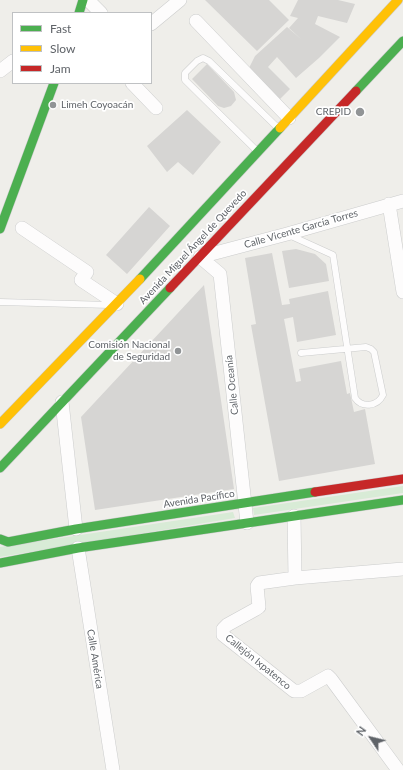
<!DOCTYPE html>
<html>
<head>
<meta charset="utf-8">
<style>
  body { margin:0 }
  #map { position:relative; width:403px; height:770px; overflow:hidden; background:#efeeea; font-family:Lato,sans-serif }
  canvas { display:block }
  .legend { position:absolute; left:12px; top:12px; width:140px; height:72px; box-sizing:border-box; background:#fff; border:1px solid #bfc1c3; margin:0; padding:5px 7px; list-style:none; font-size:12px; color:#5f6368 }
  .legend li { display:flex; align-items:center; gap:8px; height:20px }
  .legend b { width:20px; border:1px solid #bfc1c3 }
  .north { position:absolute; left:351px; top:718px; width:40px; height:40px; -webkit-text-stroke:3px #fff; paint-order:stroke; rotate:305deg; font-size:11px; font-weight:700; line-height:16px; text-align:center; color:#5f6368 }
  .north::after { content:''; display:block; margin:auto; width:14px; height:18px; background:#5f6368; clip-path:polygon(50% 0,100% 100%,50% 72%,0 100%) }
</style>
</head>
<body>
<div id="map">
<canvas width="403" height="770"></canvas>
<ul class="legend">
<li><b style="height:5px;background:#4caf50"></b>Fast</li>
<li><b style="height:5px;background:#ffc107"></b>Slow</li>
<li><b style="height:5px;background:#c62828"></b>Jam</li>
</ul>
<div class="north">N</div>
</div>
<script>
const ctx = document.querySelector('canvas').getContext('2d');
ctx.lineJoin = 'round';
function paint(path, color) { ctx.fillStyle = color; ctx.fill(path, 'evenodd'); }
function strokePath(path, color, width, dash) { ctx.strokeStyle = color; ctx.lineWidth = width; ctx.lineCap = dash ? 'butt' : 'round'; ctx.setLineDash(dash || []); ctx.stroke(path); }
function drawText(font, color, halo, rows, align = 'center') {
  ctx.font = font + ' Lato,sans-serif'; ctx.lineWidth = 3.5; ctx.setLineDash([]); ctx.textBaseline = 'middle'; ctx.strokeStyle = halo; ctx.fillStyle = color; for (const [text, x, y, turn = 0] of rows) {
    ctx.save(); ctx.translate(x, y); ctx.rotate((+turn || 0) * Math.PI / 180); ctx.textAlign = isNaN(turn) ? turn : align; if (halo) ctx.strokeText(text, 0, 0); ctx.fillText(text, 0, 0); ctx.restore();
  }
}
paint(new Path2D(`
  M403,486V493L254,515L253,508Z
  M233,512L235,518L0,557V547Z`), '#d8ebd6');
paint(new Path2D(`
  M205,0H269L289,20L257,51Z
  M298,0H338L355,4L347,23L318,16L315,24L340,37L319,58L296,78L277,57L268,67L290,89L278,101L248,70L255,56L287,27L301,39L289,28L298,18L290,16Z
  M207,64L234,92L236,100L231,106L224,108L218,106L192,79Z
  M187,110L221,142L193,175L178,162L167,172L147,146Z
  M149,207L170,226L127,274L106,255Z
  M296,249L315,254L326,264L329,281L289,288L282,251Z
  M272,253L282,305L290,304L289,299L328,291L336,335L297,342L293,317L284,319L296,382L301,381L299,369L341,361L347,394L350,393L354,412L365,409L375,464L279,481L251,325L256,324L245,258Z
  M204,285L234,489L95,510L81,417Z`), '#d6d5d3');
const lane = new Path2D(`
  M256,150L185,80V73L197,61L203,58L209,61L278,128
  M289,235L333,255L355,398C362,408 377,407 383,395L374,352L371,349L366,347L301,353
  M0,302L110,305`);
const street = new Path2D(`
  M88,0L101,13
  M196,21L289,118
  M151,24L180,0
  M0,71L13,61
  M132,83L156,108
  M389,204L403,292
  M22,228L87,272L81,280L117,304
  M200,257L220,274L247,523
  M200,257L287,234L403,201
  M62,402L76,529
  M294,516L295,578
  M78,548L113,770
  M398,770L331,679L328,676L301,691H294L223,635V629L227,625L256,609L259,607L257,586L259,583L295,578L403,569`);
const fast = new Path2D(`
  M79,13L83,0
  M356,91L403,41
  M0,229L54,83
  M140,279L280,128
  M0,468L170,288
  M0,539L8,542L76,529L315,492
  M0,563L78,548L403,500`);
const slow = new Path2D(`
  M280,128L398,0
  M0,424L140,279`);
const jam = new Path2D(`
  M170,288L356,91
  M315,492L403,479`);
strokePath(lane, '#cbcccc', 7);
strokePath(street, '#cbcccc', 14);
strokePath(fast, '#cacacb', 10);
strokePath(slow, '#cacacb', 10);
strokePath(jam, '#cacacb', 10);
strokePath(lane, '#fdfcfc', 6);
strokePath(street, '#fdfcfc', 13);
strokePath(fast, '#4caf50', 9);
strokePath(slow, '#ffc107', 9);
strokePath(jam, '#c62828', 9);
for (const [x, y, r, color] of [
  [53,105,4,"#919496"],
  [360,112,5,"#919496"],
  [178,351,4,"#919496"]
]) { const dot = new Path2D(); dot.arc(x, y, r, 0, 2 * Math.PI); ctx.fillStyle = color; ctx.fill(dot); strokePath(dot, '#fff', 1.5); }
drawText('10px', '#5f6368', '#fff', [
  ["Limeh Coyoacán",61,105,"left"],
  ["CREPID",351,112],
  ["Comisión Nacional",170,345],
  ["de Seguridad",170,357]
], 'right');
drawText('10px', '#5f6368', '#fff', [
  ["Calle Vicente García Torres",301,229,-16],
  ["Avenida Miguel Ángel de Quevedo",193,247,-47],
  ["Calle Oceanía",232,385,-96],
  ["Avenida Pacífico",199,499,-9],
  ["Calle América",95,659,81],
  ["Callejón Ixpatenco",258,662,39]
]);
</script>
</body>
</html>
